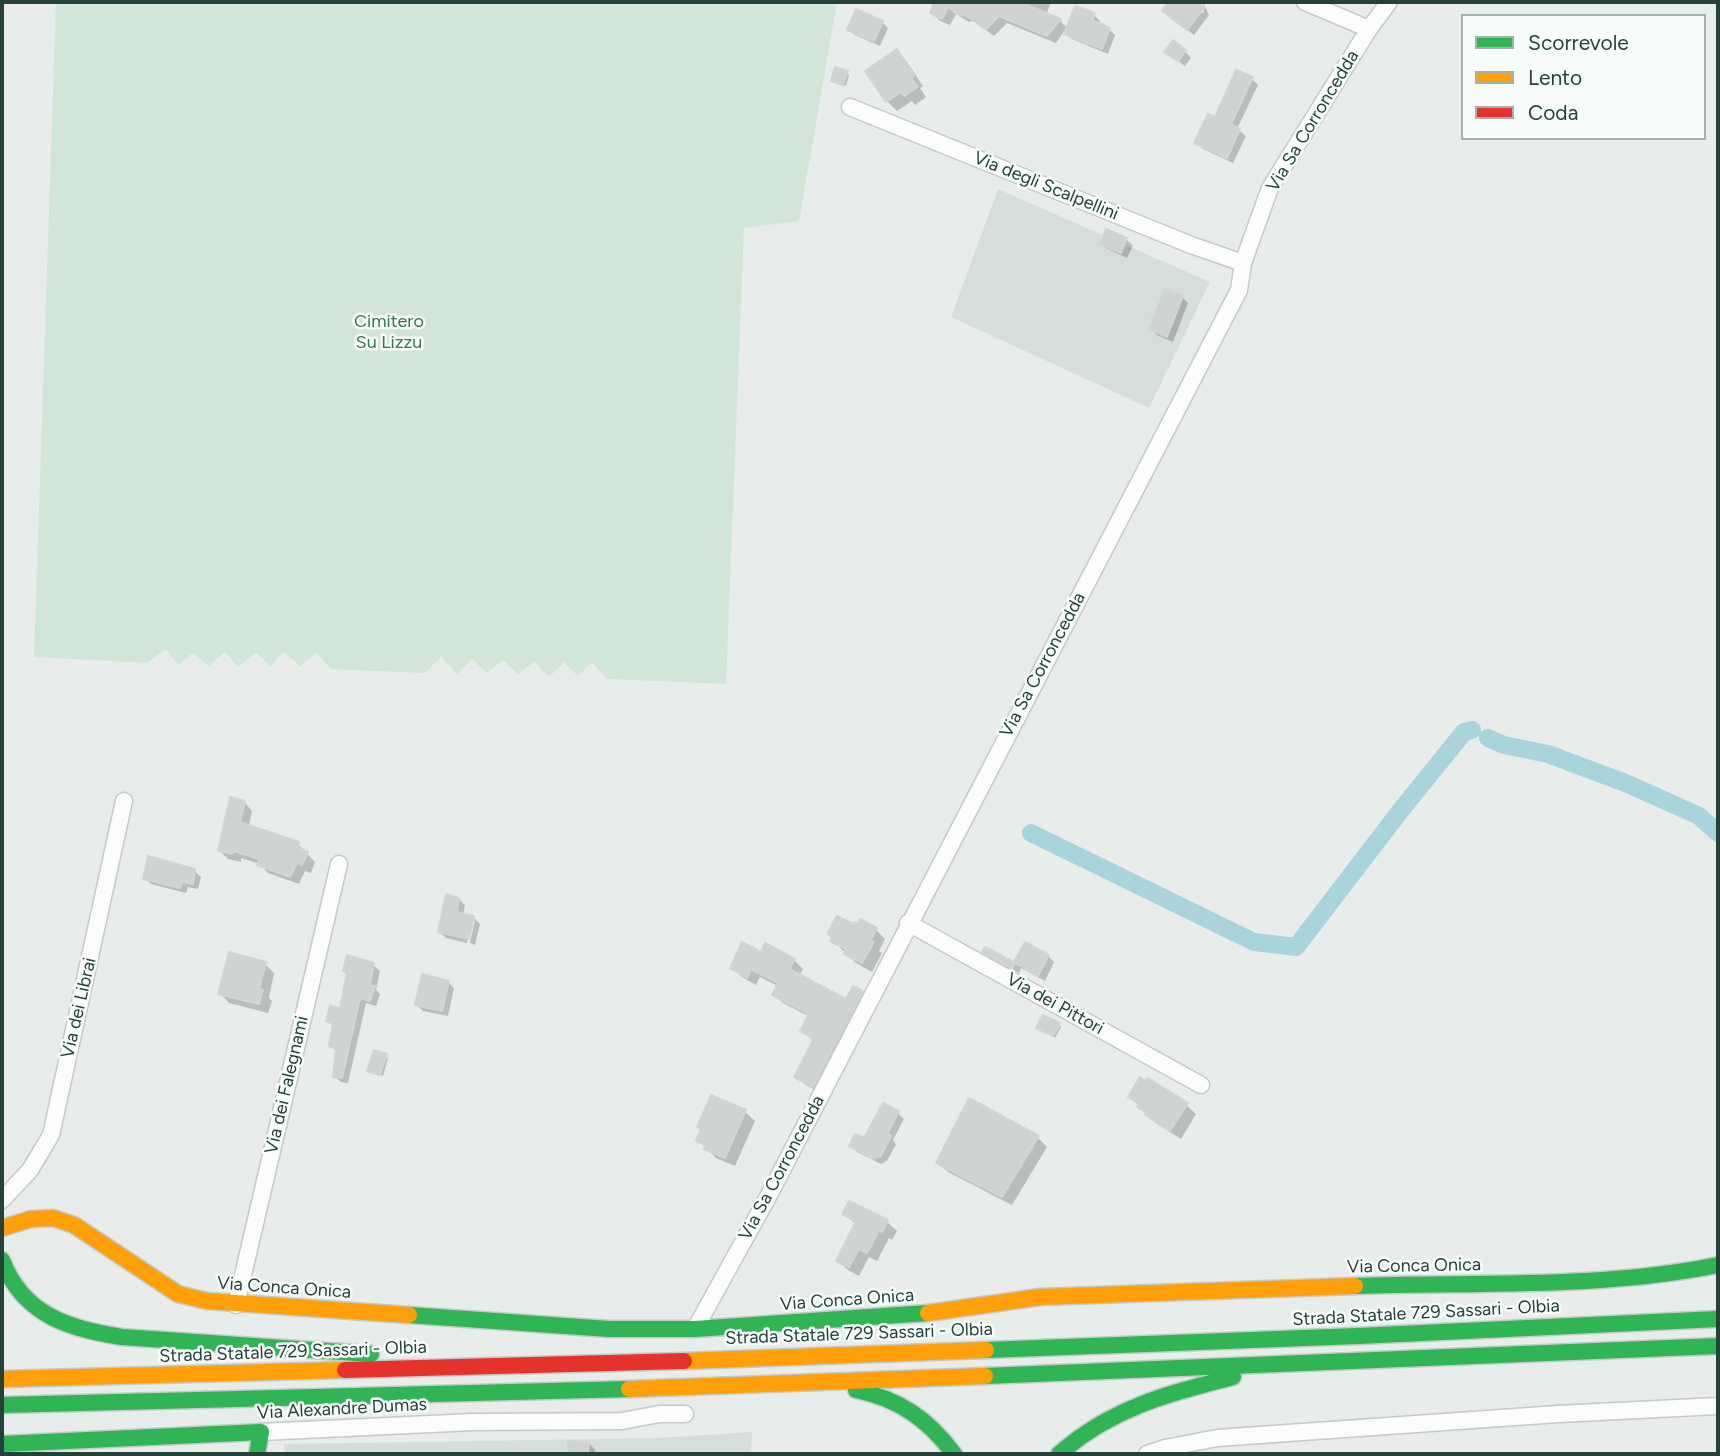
<!DOCTYPE html>
<html>
<head>
<meta charset="utf-8">
<style>
  body { margin:0 }
  #map { position:relative; width:1720px; height:1456px; overflow:hidden; background:#e8edeb; font-family:Figtree,sans-serif }
  canvas { display:block }
  .frame { position:absolute; inset:0; border:4px solid #24423a; pointer-events:none }
  .legend { position:absolute; left:1461px; top:14px; width:245px; height:126px; box-sizing:border-box; background:#f7fbf9; border:2px solid #a3b1ad; margin:0; padding:9px 12px; list-style:none; font-size:21px; color:#24423a }
  .legend li { display:flex; align-items:center; gap:14px; height:35px }
  .legend b { width:35px; border:2px solid #a3b1ad }
</style>
</head>
<body>
<div id="map">
<canvas width="1720" height="1456"></canvas>
<div class="frame"></div>
<ul class="legend">
<li><b style="height:9px;background:#30b455"></b>Scorrevole</li>
<li><b style="height:9px;background:#ff9f0a"></b>Lento</li>
<li><b style="height:9px;background:#e5322d"></b>Coda</li>
</ul>
</div>
<script>
const ctx = document.querySelector('canvas').getContext('2d');
ctx.lineJoin = 'round';
function paint(path, color) { ctx.fillStyle = color; ctx.fill(path, 'evenodd'); }
function strokePath(path, color, width, dash) { ctx.strokeStyle = color; ctx.lineWidth = width; ctx.lineCap = dash ? 'butt' : 'round'; ctx.setLineDash(dash || []); ctx.stroke(path); }
function drawText(font, color, halo, rows, align = 'center') {
  ctx.font = font + ' Figtree,sans-serif'; ctx.lineWidth = 5; ctx.setLineDash([]); ctx.textBaseline = 'middle'; ctx.strokeStyle = halo; ctx.fillStyle = color; for (const [text, x, y, turn = 0] of rows) {
    ctx.save(); ctx.translate(x, y); ctx.rotate((+turn || 0) * Math.PI / 180); ctx.textAlign = isNaN(turn) ? turn : align; if (halo) ctx.strokeText(text, 0, 0); ctx.fillText(text, 0, 0); ctx.restore();
  }
}
paint(new Path2D(`
  M998,189L1210,282L1149,408L951,317Z
  M752,1432L751,1454H285L284,1444L659,1438Z`), '#d6dedb');
paint(new Path2D(`
  M56,2H837L799,221L744,228L726,684L607,679L592,662L578,676L564,662L549,677L534,662L518,674L503,660L487,673L472,659L457,674L441,657L425,673L331,669L316,653L300,666L284,652L270,666L256,652L238,667L225,652L209,666L193,653L178,665L166,649L147,663L34,657Z`), '#d1e6d8');
paint(new Path2D(`
  M931,2H1051L1046,15L1060,21L1068,29L1094,15L1100,21L1098,25L1109,29L1115,35L1108,54L1072,39L1064,31L1056,43L1007,23L994,36L973,21L969,22L956,14L950,25L940,21L932,13L935,4Z
  M1171,2H1198L1201,13L1204,12L1203,2L1209,15L1194,35L1164,11Z
  M882,22L888,28L880,46L855,35L849,29Z
  M1185,51L1191,58L1185,66L1166,52Z
  M897,52L906,61L923,86L920,88L926,97L915,105L912,101L897,111L887,101Z
  M847,73L849,75L846,86L833,80Z
  M1252,79L1258,85L1237,129L1246,136L1233,163L1203,149L1196,143Z
  M1126,239L1133,246L1127,258L1108,249L1102,243Z
  M1182,297L1188,303L1173,342L1157,335L1151,329Z
  M244,802L252,811L249,826L298,844L315,862L311,873L305,871L299,884L268,873L260,864L241,858V862L228,859L219,850Z
  M195,871L201,877L198,889L188,887L186,893L151,884L145,878Z
  M459,899L465,905L463,915L474,918L480,924L475,945L470,943L475,920H472L467,943L446,938L440,932Z
  M876,930L885,939L879,951L882,953L872,972L856,963L832,940Z
  M1026,944L1048,956L1054,962L1045,981L1021,968L1019,973L991,958L984,952L986,949L1015,965Z
  M762,954L794,960L803,969L799,976L847,1001L862,993L871,1002L823,1094L806,1085L797,1076L814,1041L802,1031L810,1017L783,1003L774,994L778,986L760,977L756,985L742,977L732,968Z
  M265,964L274,973L269,998L272,1001L268,1013L229,1003L220,993Z
  M373,965L380,971L376,990L380,994L376,1006L366,1003L348,1083L341,1082L334,1076L337,1052L331,1046L334,1027L328,1021L342,1011L349,975L345,971Z
  M448,982L454,988L448,1016L423,1011L417,1005Z
  M1059,1024L1061,1027L1055,1038L1041,1030Z
  M386,1055L388,1058L383,1076L372,1073L369,1070Z
  M1130,1097L1186,1105L1196,1114L1181,1139L1157,1124Z
  M745,1112L755,1121L735,1166L716,1158L698,1140Z
  M898,1113L904,1119L893,1140L896,1144L887,1161L881,1164L857,1152L851,1146L865,1141Z
  M1038,1138L1047,1147L1012,1205L948,1172L938,1163Z
  M844,1214L887,1222L897,1231L892,1240L889,1238L877,1261L869,1257L859,1276L848,1270L838,1260L857,1225Z
  M570,1443H589L595,1450L594,1454H569Z`), '#0003');
strokePath(new Path2D(`
  M1488,738L1504,745L1548,754L1628,784L1699,816L1718,833
  M1031,833L1254,942L1296,947L1401,810L1464,732L1472,730`), '#a9d4db', 18);
const building = new Path2D(`
  M934,2H1020L1061,19L1047,36L999,16L986,29L964,14L960,16L948,7L942,19L930,13Z
  M1168,2H1198L1204,8L1187,30L1162,11Z
  M1075,6L1095,13L1092,20L1110,28L1102,49L1064,34Z
  M856,9L883,21L874,41L847,30Z
  M1173,40L1186,50L1178,61L1164,52Z
  M897,49L914,76L911,78L918,87L904,96L901,92L886,102L865,71Z
  M835,67L848,71L843,85L831,81Z
  M1236,70L1253,77L1231,124L1240,129L1227,158L1194,143L1208,114L1215,117Z
  M1106,229L1127,238L1121,253L1100,244Z
  M1165,289L1183,296L1167,337L1149,329Z
  M230,797L245,801L240,822L299,842L298,848L308,852L302,865L297,863L290,877L257,865L260,859L233,851L232,854L218,851Z
  M148,856L195,869L193,884L182,882L180,888L143,879Z
  M446,894L459,898L457,912L474,916L469,939L438,932Z
  M837,916L853,924L854,922L857,924L860,919L877,928L870,941L874,942L862,963L844,954L846,949L830,941L832,937L827,934Z
  M742,942L761,952L765,943L795,959L789,969L846,999L853,986L863,991L813,1087L794,1077L814,1038L800,1031L809,1014L772,995L778,983L751,969L747,978L730,968Z
  M1025,942L1049,955L1038,976L1015,963L1012,969L982,952L985,947L1014,962Z
  M229,952L266,962L259,989L263,990L259,1004L218,994Z
  M347,955L374,963L370,985L375,986L370,1001L360,998L342,1078L333,1077L336,1049L329,1046L333,1024L326,1021L330,1006L340,1008L347,973L343,971Z
  M422,974L449,981L442,1011L415,1005Z
  M1043,1015L1060,1023L1053,1036L1036,1028Z
  M374,1050L387,1054L380,1075L367,1071Z
  M1140,1077L1146,1081L1148,1078L1188,1103L1170,1131L1145,1115L1146,1113L1137,1107L1139,1104L1128,1097Z
  M711,1095L746,1110L725,1158L704,1149L706,1145L696,1141L701,1129L697,1127Z
  M969,1098L1039,1136L1002,1197L936,1163Z
  M883,1103L899,1111L887,1134L891,1136L881,1156L875,1157L874,1159L849,1146L855,1134L864,1138Z
  M849,1201L888,1220L882,1232L879,1230L867,1253L859,1249L849,1267L836,1261L856,1221L842,1214Z
  M568,1441L589,1442L588,1454H568Z`);
paint(building, '#cfd4d2');
strokePath(building, '#d1d6d4', 2);
const street = new Path2D(`
  M1305,2L1369,29
  M850,107L1191,245L1243,263
  M908,923L1201,1085
  M2,1200L30,1170L51,1135L124,801
  M236,1305L339,864
  M695,1329L769,1195L1239,290L1243,263L1270,188L1369,29L1389,2
  M261,1432L473,1422L622,1421L659,1414H685
  M1147,1454L1165,1448L1217,1438L1558,1414L1718,1406`);
const fast = new Path2D(`
  M2,1260C23,1315 69,1329 122,1337L371,1354
  M1355,1286C1476,1282 1599,1289 1718,1265
  M409,1315L609,1329H695L928,1313
  M986,1350L1358,1336L1718,1319
  M985,1376L1718,1346
  M856,1390C899,1399 928,1419 954,1454
  M2,1405L629,1389
  M2,1444L261,1432L257,1454
  M1059,1454C1111,1408 1167,1394 1233,1377`);
const slow = new Path2D(`
  M2,1228L31,1219L53,1218L74,1225L178,1294L207,1301L409,1315
  M928,1313L1040,1297L1355,1286
  M684,1361L986,1350
  M2,1379L345,1370
  M629,1389L985,1376`);
const jam = new Path2D(`
  M345,1370L684,1361`);
strokePath(street, '#c5cac8', 19);
strokePath(fast, '#c3cbc8', 19);
strokePath(slow, '#c3cbc8', 19);
strokePath(jam, '#c3cbc8', 19);
strokePath(street, '#fcfcfc', 16);
strokePath(fast, '#30b455', 16);
strokePath(slow, '#ff9f0a', 16);
strokePath(jam, '#e5322d', 16);
drawText('18px', '#24423a', '#f7fbf9', [
  ["Via Sa Corroncedda",1313,121,-59],
  ["Via degli Scalpellini",1046,186,22],
  ["Via Sa Corroncedda",1043,665,-62],
  ["Via dei Pittori",1055,1004,29],
  ["Via dei Librai",79,1008,-77],
  ["Via dei Falegnami",287,1085,-77],
  ["Via Sa Corroncedda",782,1168,-62],
  ["Via Conca Onica",1414,1266,-1],
  ["Via Conca Onica",284,1288,4],
  ["Via Conca Onica",847,1300,-4],
  ["Strada Statale 729 Sassari - Olbia",1426,1313,-3],
  ["Strada Statale 729 Sassari - Olbia",859,1334,-2],
  ["Strada Statale 729 Sassari - Olbia",293,1352,-2],
  ["Via Alexandre Dumas",342,1409,-3]
]);
drawText('18px', '#2d7a4b', '#f7fbf9', [
  ["Cimitero",389,322],
  ["Su Lizzu",389,343]
]);
</script>
</body>
</html>
